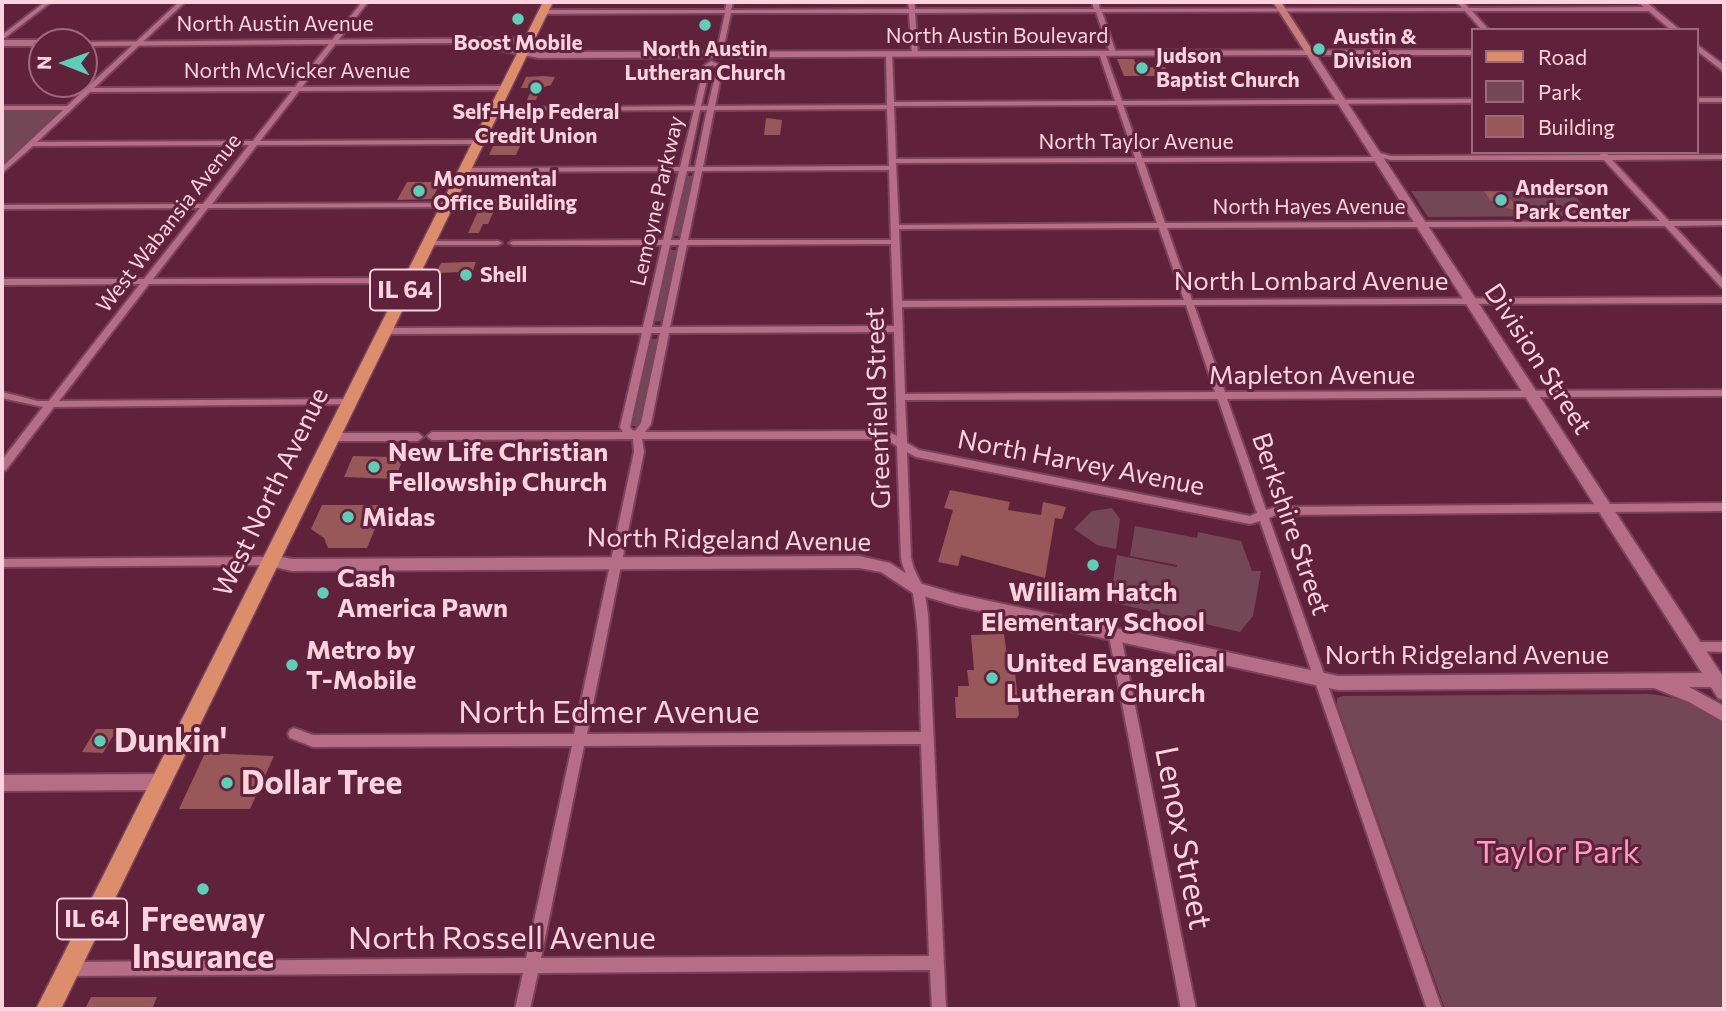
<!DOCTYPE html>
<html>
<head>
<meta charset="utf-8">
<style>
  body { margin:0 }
  #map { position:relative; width:1726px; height:1011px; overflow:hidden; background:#60223b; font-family:Commissioner,sans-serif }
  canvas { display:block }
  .frame { position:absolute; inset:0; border:4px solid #fbd3de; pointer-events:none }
  .legend { position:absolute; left:1471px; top:28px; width:228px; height:126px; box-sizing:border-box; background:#60223b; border:2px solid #9e697c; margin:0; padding:9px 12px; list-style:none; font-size:21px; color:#fbd3de }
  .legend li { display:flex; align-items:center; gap:14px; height:35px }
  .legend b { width:35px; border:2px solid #9e697c }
  .north { position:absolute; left:28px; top:28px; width:70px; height:70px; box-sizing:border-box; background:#60223b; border:2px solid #9e697c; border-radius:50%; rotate:271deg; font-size:19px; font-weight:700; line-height:28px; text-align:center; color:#fbd3de }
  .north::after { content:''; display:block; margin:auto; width:24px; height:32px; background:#5dceb8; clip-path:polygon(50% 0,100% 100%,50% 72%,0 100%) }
</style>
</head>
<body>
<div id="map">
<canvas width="1726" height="1011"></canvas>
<div class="frame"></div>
<ul class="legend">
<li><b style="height:9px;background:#db8d6c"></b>Road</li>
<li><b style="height:19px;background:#734755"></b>Park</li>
<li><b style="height:19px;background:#985758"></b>Building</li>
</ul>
<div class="north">N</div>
</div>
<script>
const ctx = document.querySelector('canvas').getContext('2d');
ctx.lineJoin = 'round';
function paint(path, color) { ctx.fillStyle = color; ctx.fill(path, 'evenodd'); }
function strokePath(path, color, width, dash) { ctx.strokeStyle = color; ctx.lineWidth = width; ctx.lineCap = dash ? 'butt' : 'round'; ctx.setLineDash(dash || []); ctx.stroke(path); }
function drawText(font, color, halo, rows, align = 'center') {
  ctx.font = font + ' Commissioner,sans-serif'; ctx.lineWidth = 6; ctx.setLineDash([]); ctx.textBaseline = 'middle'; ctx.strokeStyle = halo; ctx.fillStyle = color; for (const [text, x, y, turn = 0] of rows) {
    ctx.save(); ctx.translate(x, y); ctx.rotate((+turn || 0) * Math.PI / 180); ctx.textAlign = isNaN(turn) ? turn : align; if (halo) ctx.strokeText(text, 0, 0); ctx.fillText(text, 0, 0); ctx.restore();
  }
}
paint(new Path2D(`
  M2,112H59L2,165Z
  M684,176H693L680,236H671Z
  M1411,191H1571L1592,216L1428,217Z
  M668,250H677L662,321L652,322Z
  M648,339H659L640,426H629Z
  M1112,508L1120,519L1116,549L1097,545L1074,529L1092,511Z
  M1135,526L1197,538L1198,532L1241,541L1252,571H1261L1253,616L1240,632L1110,602L1117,555L1177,567V565L1130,556Z
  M1648,694C1678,697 1701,704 1724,724V1009H1445L1337,705V698L1343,696Z`), '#734755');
paint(new Path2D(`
  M1117,59H1134L1137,67H1165L1169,76H1124Z
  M526,77L544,76L555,77L551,85L541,88L536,100H527L532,88H521Z
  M766,118L782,120L780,135H764Z
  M493,146H520L516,155H489Z
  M407,182H441L432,199L397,200Z
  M1484,191L1504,192L1521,212L1503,207L1498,201H1491Z
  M468,199H504L500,209H495L488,224H483L479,233H468L479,209H463Z
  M467,262H476L469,281H459L463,272L436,273L441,263Z
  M392,452H406L395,479L344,477L353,456L390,457Z
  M950,490L1010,502L1008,510L1041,515L1043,502L1066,507L1062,519L1055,518L1045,578L961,555L958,566L938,562L953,510L944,508Z
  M322,505H385L367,548H328L324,538L311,529Z
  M1004,634L1009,670H1015L1019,715L1017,718H956L955,697H958V686H969L967,670H974L971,635Z
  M96,729H117L103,753L82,752Z
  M205,753L274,756L250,809H179Z
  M91,997H157L152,1009H85Z`), '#985758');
const minor = new Path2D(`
  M45,2H51L2,40V35Z
  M179,2H185L94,88L295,87L362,2H368L302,87L505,86L508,88L505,90L299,91L260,141L478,140L482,142L478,144L257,145L212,204L447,203H450V207L208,208L153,279L409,278L413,281L412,283L149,284L59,401L349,399L352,400L354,402L352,404L54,407L6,470L2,471V460L43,407L2,398V392L38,401H49L140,284L2,285V279H144L200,208L2,209V205L203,204L249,145L33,146L2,173V167L63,110H2V106H67ZM292,91L253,141L37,142L90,92Z
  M727,2H733L731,10L909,9L908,2H914L915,9H1094L1092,2H1098L1100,9L1462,8L1457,2H1463L1469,8L1652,7L1655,9L1652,11H1472L1489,30H1482L1465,11L1102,12L1116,53L1113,55L1110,53L1096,12L915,13L918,54L915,56L912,54L909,13H731L722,55L719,57L716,55L725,13L542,14L539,12L542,10H725Z
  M1102,51L1105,53L1122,101L1472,99V103L1123,105L1142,158L1378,157L1372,154L1376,152L1391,156L1600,155L1601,152H1606L1608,155H1724V159L1612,160L1669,221H1724V225L1674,226L1724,280V288L1721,287L1665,226L1167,228L1192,300L1724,297V303L1194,305L1225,392L1724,390V396L1227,399L1266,510L1276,507L1724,503V511L1276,515L1269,518L1442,1009H1427L1260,521L1250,524L916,457L907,452L911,558L914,569L924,589L928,614L946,1009H932L930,970L538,973L530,1009H515L523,973L68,976L63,974L61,969L63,964L68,962L526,958L572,746L313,747L290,738L288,734L290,730L294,728L313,735L574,734L634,452L633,439L432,440L427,436L432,432H623L620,427L642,333L385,334L381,331L385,328L643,327L662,245H513L509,243L513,241L663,240L679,171L464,172L460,170L464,168L680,167L694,110L495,111L492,109L493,108L695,106L704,66L711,61L723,66L715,106L887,105L886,54L889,52L892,54L894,102L1115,101L1099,53ZM712,65L717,67L708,106H701L710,67ZM1117,105L1135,158L896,159L894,106ZM887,109L889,166L703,167L714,110ZM700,110H707L695,167H688ZM1383,158L1391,160H1604L1660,221L1165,223L1144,162L1380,161H1383ZM1136,162L1157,223L899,225L896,163ZM889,170L891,240H688L702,171ZM687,171H695L680,240H671ZM1159,228L1184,300L902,301L899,229ZM891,244L894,326L670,327L687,245ZM670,245H679L662,327H652ZM1186,305L1215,392L905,394L902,307ZM894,332L897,436L887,431L645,432L651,424L669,333ZM651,333H660L641,423L635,431L632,430L630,427ZM1218,399L1257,513L1250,516L919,450L907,443L905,400ZM642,439H885L897,446L901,558C903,571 911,581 913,594C921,639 919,687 921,732L587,734L644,452ZM921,744L929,956L541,958L584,746Z
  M1696,98H1724V102H1696Z
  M425,241H498L502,243L498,245H428L424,243Z
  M332,433H418L423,437L418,441H332L327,437Z
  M270,557L274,558L276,561L274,564L270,565L2,567V559Z
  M1115,631L1119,632L1121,636L1196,1009H1181L1109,636L1111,632Z
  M1695,642H1724V652L1691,651L1689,647L1691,643Z`);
const tertiary = new Path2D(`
  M1638,2H1646L1680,30H1671Z
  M529,38L533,40L532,42L485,43L539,52L1472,50V55H1316L1722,675L1724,679V700L1718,698L1711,687H1689L1724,706V722L1689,702L1654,688L1338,690L957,606L913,593L881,572L859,568L292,571L265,565L263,561L265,557L270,555L292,559L859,556L890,563L922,584L957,594L1338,676L1702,673L1307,55L539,58L462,43L84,46V42H81Z
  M2,40H42L45,42H42V46H2Z
  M1696,44L1724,65V72L1696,50Z
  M160,774L166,776L169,782L166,788L160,790L2,791V775Z`);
const secondary = new Path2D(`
  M1273,2H1281L1314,53L1313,55H1307Z`);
const primary = new Path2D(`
  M543,2H553L61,1009H36Z`);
strokePath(minor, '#7a435a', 4);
strokePath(tertiary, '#7a435a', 4);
strokePath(secondary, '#7a435a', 4);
strokePath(primary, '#7a435a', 3);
paint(minor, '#b56e86');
paint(tertiary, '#b56e86');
paint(secondary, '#c87d79');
paint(primary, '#db8d6c');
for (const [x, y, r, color] of [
  [518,19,7,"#5dceb8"],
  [705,25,7,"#5dceb8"],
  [1319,49,7,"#5dceb8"],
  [1142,68,7,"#5dceb8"],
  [536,88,7,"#5dceb8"],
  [419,191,7,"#5dceb8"],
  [1501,200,7,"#5dceb8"],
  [466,275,7,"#5dceb8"],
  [374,467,7,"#5dceb8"],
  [348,517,7,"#5dceb8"],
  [1093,565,7,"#5dceb8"],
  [323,593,7,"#5dceb8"],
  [292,665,7,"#5dceb8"],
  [992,678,7,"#5dceb8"],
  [100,741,7,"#5dceb8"],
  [227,783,7,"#5dceb8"],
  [203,889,7,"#5dceb8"]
]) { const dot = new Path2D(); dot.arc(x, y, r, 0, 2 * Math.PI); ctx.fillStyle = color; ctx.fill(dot); strokePath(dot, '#60223b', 2.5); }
drawText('21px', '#fbd3de', '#60223b', [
  ["North Austin Avenue",275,24],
  ["North Austin Boulevard",997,36],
  ["North McVicker Avenue",297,71],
  ["North Taylor Avenue",1136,142],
  ["Lemoyne Parkway",657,201,-77],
  ["North Hayes Avenue",1309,207],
  ["West Wabansia Avenue",169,223,-52]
]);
drawText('bold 21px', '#fbd3de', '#60223b', [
  ["Austin &",1333,37],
  ["Division",1333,61],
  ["Boost Mobile",518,43,"center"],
  ["North Austin",705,49,"center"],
  ["Lutheran Church",705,73,"center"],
  ["Judson",1156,56],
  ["Baptist Church",1156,80],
  ["Self-Help Federal",536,112,"center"],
  ["Credit Union",536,136,"center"],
  ["Monumental",433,179],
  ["Office Building",433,203],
  ["Anderson",1515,188],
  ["Park Center",1515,212],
  ["Shell",480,275]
], 'left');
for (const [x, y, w] of [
  [405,290,70],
  [92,919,70]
]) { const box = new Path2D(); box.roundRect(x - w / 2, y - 20.5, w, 41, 5); ctx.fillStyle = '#60223b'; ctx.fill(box); strokePath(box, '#fbd3de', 2); }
drawText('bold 24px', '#fbd3de', null, [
  ["IL 64",405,290],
  ["IL 64",92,919]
]);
drawText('26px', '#fbd3de', '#60223b', [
  ["North Lombard Avenue",1311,281],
  ["Division Street",1538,359,57],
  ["Mapleton Avenue",1312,375],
  ["Greenfield Street",878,408,-92],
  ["North Harvey Avenue",1081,463,11],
  ["West North Avenue",271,492,-64],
  ["Berkshire Street",1291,524,71],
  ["North Ridgeland Avenue",729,540,1],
  ["North Ridgeland Avenue",1467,655]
]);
drawText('bold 26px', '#fbd3de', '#60223b', [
  ["New Life Christian",388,452],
  ["Fellowship Church",388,482],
  ["Midas",362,517],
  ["Cash",337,578],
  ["America Pawn",337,608],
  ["William Hatch",1093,592,"center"],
  ["Elementary School",1093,622,"center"],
  ["Metro by",306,650],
  ["T-Mobile",306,680],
  ["United Evangelical",1006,663],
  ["Lutheran Church",1006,693]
], 'left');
drawText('32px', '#fbd3de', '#60223b', [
  ["North Edmer Avenue",609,712],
  ["Lenox Street",1183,838,79],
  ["North Rossell Avenue",502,938]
]);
drawText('bold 32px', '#fbd3de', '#60223b', [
  ["Dunkin'",114,741],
  ["Dollar Tree",241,783],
  ["Freeway",203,920,"center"],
  ["Insurance",203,957,"center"]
], 'left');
drawText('32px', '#fc9ebd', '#60223b', [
  ["Taylor Park",1558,852]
]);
</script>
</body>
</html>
